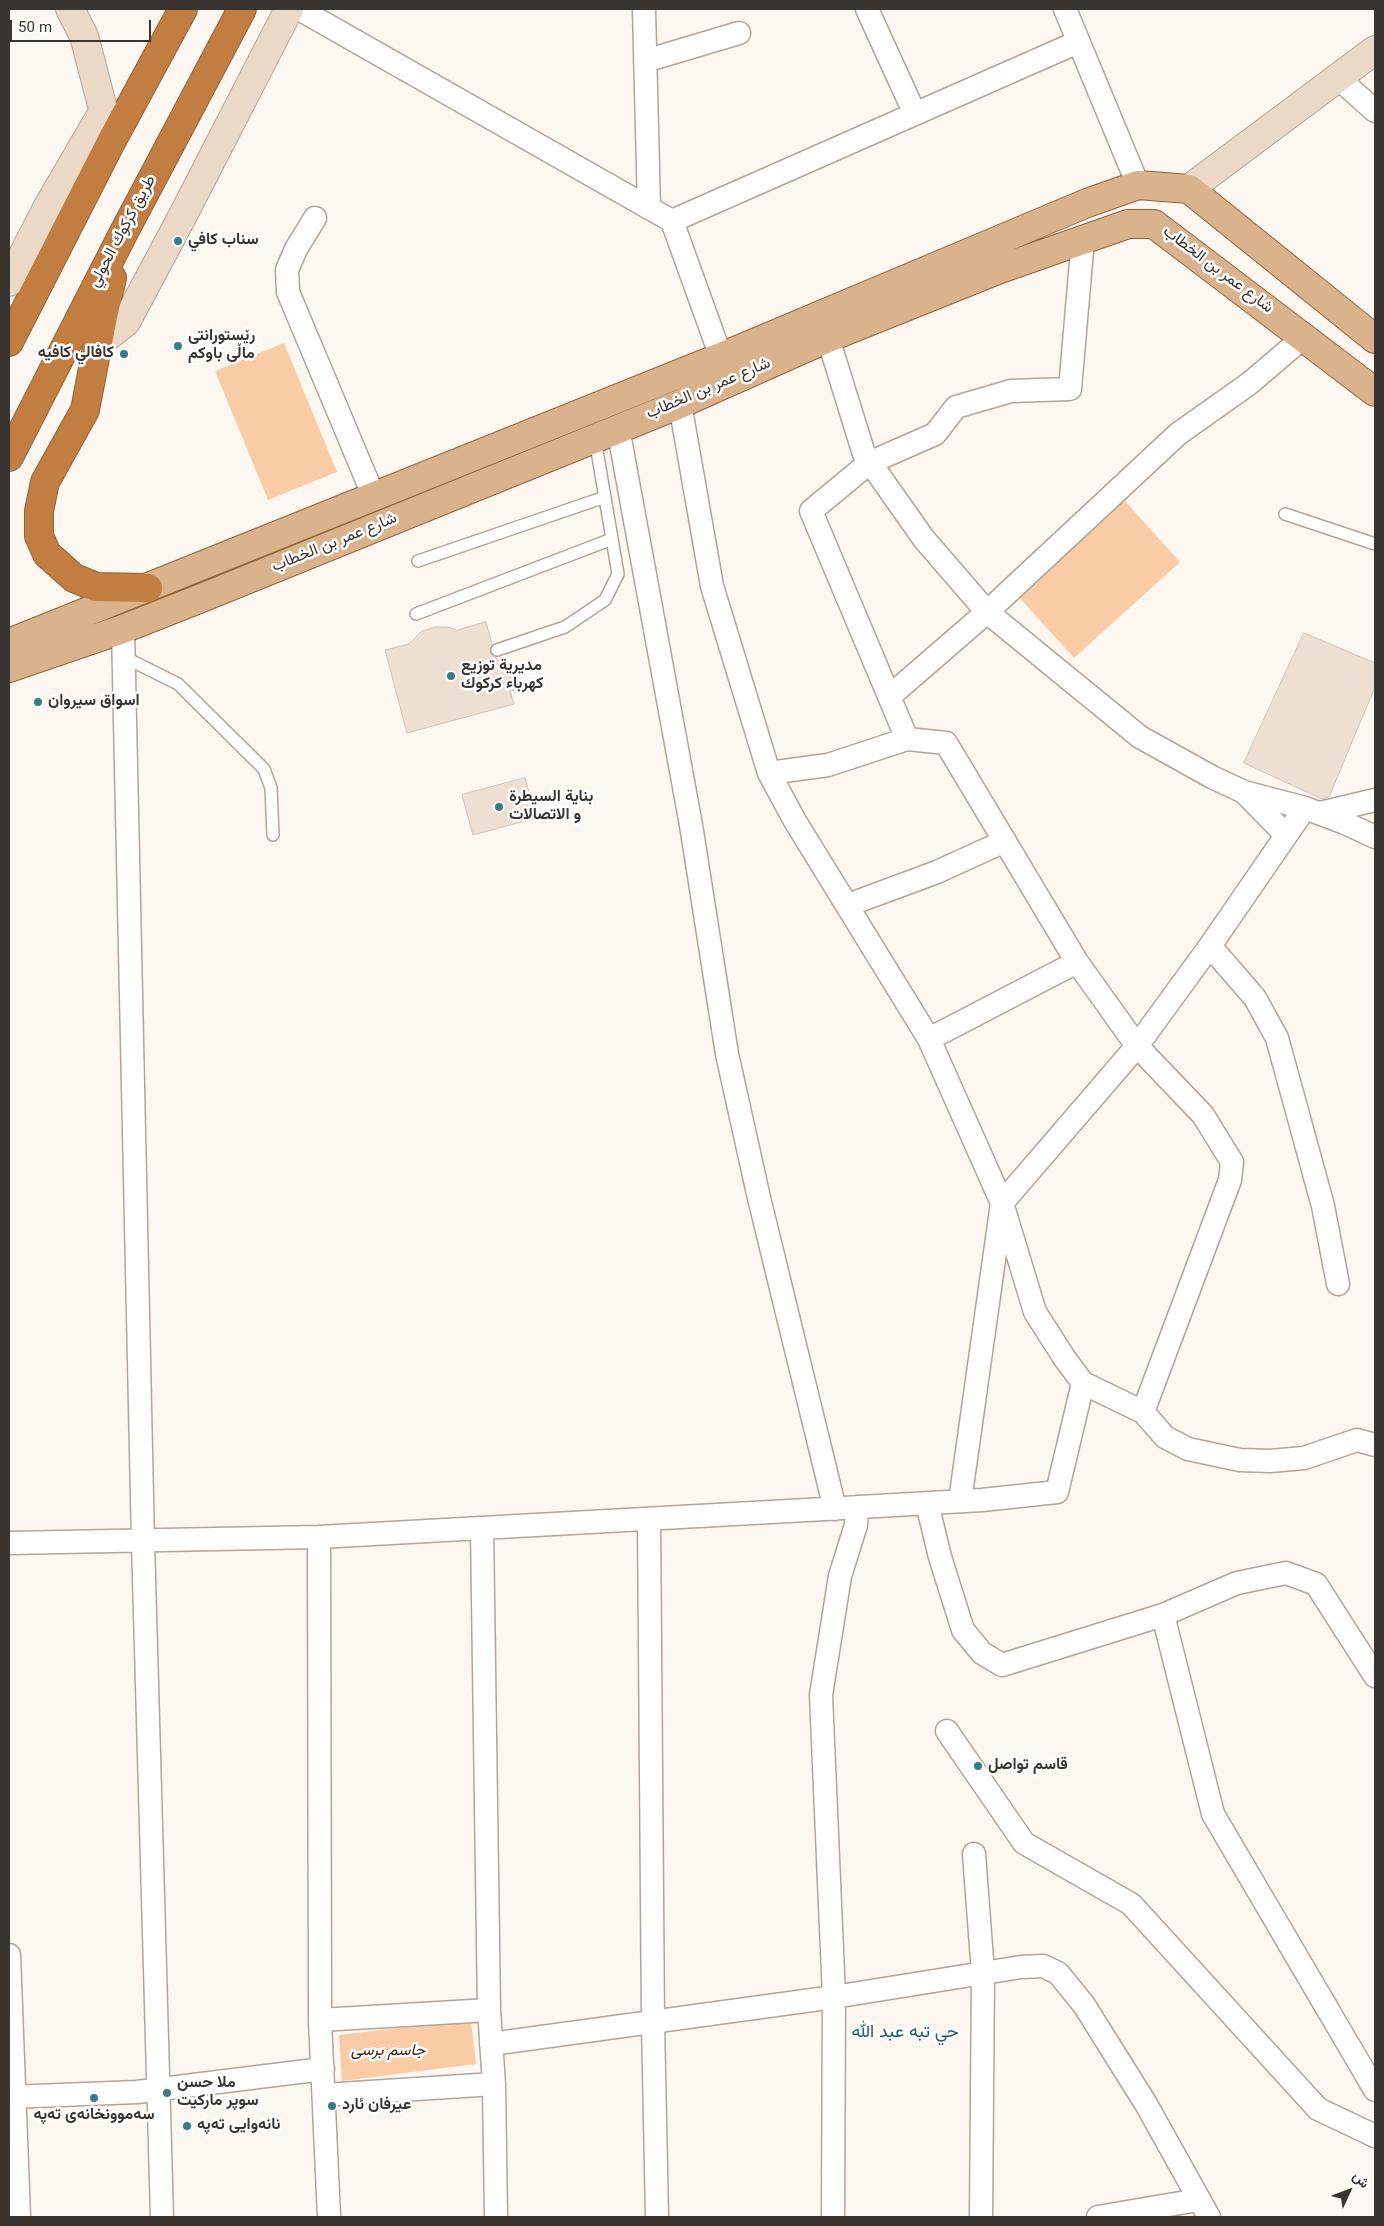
<!DOCTYPE html>
<html>
<head>
<meta charset="utf-8">
<style>
  body { margin:0 }
  #map { position:relative; width:1384px; height:2226px; overflow:hidden; background:#fdf7f2; font-family:Georgia,Vazirmatn,serif }
  canvas { display:block }
  .frame { position:absolute; inset:0; border:10px solid #39342f; pointer-events:none }
  .north { position:absolute; left:1324px; top:2166px; width:50px; height:50px; -webkit-text-stroke:4px #fff; paint-order:stroke; rotate:47deg; font-size:14px; font-weight:700; line-height:20px; text-align:center; color:#39342f }
  .north::after { content:''; display:block; margin:auto; width:18px; height:22px; background:#39342f; clip-path:polygon(50% 0,100% 100%,50% 72%,0 100%) }
  .scale { position:absolute; left:10px; top:20px; width:141px; height:22px; box-sizing:border-box; border:2px solid #39342f; border-top:0; padding-left:6px; font-size:15px; line-height:18px; white-space:nowrap; color:#39342f; -webkit-text-stroke:4px #fff; paint-order:stroke }
</style>
</head>
<body>
<div id="map">
<canvas width="1384" height="2226"></canvas>
<div class="frame"></div>
<div class="north">ش</div>
<div class="scale">50 m</div>
</div>
<script>
const ctx = document.querySelector('canvas').getContext('2d');
ctx.lineJoin = 'round';
function paint(path, color) { ctx.fillStyle = color; ctx.fill(path, 'evenodd'); }
function strokePath(path, color, width, dash) { ctx.strokeStyle = color; ctx.lineWidth = width; ctx.lineCap = dash ? 'butt' : 'round'; ctx.setLineDash(dash || []); ctx.stroke(path); }
function drawText(font, color, halo, rows, align = 'center') {
  ctx.font = font + ' Georgia,Vazirmatn,serif'; ctx.lineWidth = 5; ctx.setLineDash([]); ctx.textBaseline = 'middle'; ctx.strokeStyle = halo; ctx.fillStyle = color; for (const [text, x, y, turn = 0] of rows) {
    ctx.save(); ctx.translate(x, y); ctx.rotate((+turn || 0) * Math.PI / 180); ctx.textAlign = isNaN(turn) ? turn : align; if (halo) ctx.strokeText(text, 0, 0); ctx.fillText(text, 0, 0); ctx.restore();
  }
}
paint(new Path2D(`
  M284,343L337,472L268,500L215,371Z
  M1124,500L1180,562L1074,658L1018,596Z
  M471,2019L476,2064L342,2081L339,2035Z`), '#facca5');
const building = new Path2D(`
  M486,622L492,644L490,653L496,657L497,661L506,659L514,690L510,691L514,704L407,733L385,650L409,644L422,631L435,627H447L457,630Z
  M1304,633L1375,663V687L1329,797L1322,799L1244,763Z
  M525,778L536,818L473,835L462,795Z`);
paint(building, '#eedfd3');
strokePath(building, '#d2c3b8', 1);
const lane = new Path2D(`
  M1285,514L1375,544
  M418,561L605,497
  M416,614L612,539
  M497,650L565,627L605,600L618,574L595,439
  M124,657L178,684L264,769L271,788L273,835`);
const street = new Path2D(`
  M299,9L672,221L721,357
  M644,9L649,208
  M867,9L915,114
  M1065,9L1138,185
  M645,61L739,33
  M1338,78L1375,111
  M315,218L296,249L287,270L288,292L374,497
  M672,221L1078,42
  M828,338L864,454L924,539L987,612L1140,737L1212,777L1244,792L1305,808L1345,823L1375,837
  M680,404L712,586L769,773L795,821L929,1039L1002,1203L960,1501
  M618,428L691,825L727,1054L759,1198L835,1509
  M123,629L143,1542L162,2217
  M890,696L987,612L1178,434L1250,383L1305,336
  M907,739L811,511L869,463L935,434L956,407L1011,391L1070,389L1083,239
  M769,773L828,765L907,739L946,743L1077,962L1137,1046L1203,1115L1232,1162L1230,1180L1143,1412
  M1244,792L1286,835
  M1305,808L1210,946L1137,1046L1002,1203L1035,1312L1065,1359L1083,1383L1143,1412L1165,1437L1188,1449L1240,1460L1270,1461L1304,1458L1357,1440L1375,1445
  M1320,813L1375,800
  M848,905L937,872L1005,841
  M1210,946L1255,998L1277,1038L1323,1206L1338,1284
  M929,1039L1077,962
  M927,1503L940,1557L963,1630L982,1653L1002,1665L1163,1615L1237,1583L1286,1573L1316,1584L1375,1676
  M649,1519L653,2022L657,2217
  M482,1528L489,2010L494,2084L496,2217
  M319,1537L320,2020L329,2217
  M9,1543L319,1537L843,1508L982,1500L1057,1492L1083,1383
  M1163,1615L1213,1814L1375,2090
  M947,1731L1024,1843L1131,1904L1318,2109L1375,2136
  M974,1854L983,1973L981,2217
  M9,1955L19,2217
  M320,2020L489,2010
  M491,2044L834,1997L1021,1967L1043,1966L1058,1973L1084,2005L1146,2104L1209,2217
  M324,2095L494,2084
  M9,2097L137,2092L323,2069
  M833,2217L834,1997L821,1695L840,1576L856,1525L857,1507
  M1098,2217L1198,2200`);
const secondary = new Path2D(`
  M70,9L84,36L108,128
  M1189,189L1375,50
  M9,282L47,208L104,110
  M98,344L126,322L181,219L289,9`);
const primary = new Path2D(`
  M9,643L721,357L1087,203L1138,185L1189,189L1375,339
  M9,668L123,629L199,599L680,404L828,338L1000,269L1128,224H1154L1375,392`);
const highway = new Path2D(`
  M112,278L103,316L85,410L45,482L39,511V536L47,554L74,578L96,587L148,588
  M9,342L111,142L183,9
  M9,457L124,232L242,9`);
strokePath(lane, '#b2a499', 14);
strokePath(street, '#b2a499', 25);
strokePath(secondary, '#b2a499', 30);
strokePath(primary, '#91643a', 30);
strokePath(highway, '#91643a', 30);
strokePath(lane, '#fff', 11);
strokePath(street, '#fff', 22);
strokePath(secondary, '#ecd8c6', 28);
strokePath(primary, '#dab28c', 28);
strokePath(highway, '#c17e40', 28);
for (const [x, y, r, color] of [
  [178,241,5,"#377c89"],
  [178,346,5,"#377c89"],
  [124,354,5,"#377c89"],
  [451,676,5,"#377c89"],
  [38,702,5,"#377c89"],
  [499,807,5,"#377c89"],
  [978,1766,5,"#377c89"],
  [167,2093,5,"#377c89"],
  [94,2098,5,"#377c89"],
  [332,2106,5,"#377c89"],
  [187,2126,5,"#377c89"]
]) { const dot = new Path2D(); dot.arc(x, y, r, 0, 2 * Math.PI); ctx.fillStyle = color; ctx.fill(dot); strokePath(dot, '#fff', 2); }
drawText('16px', '#39342f', '#fff', [
  ["طريق كركوك الحولي",124,232,-62],
  ["شارع عمر بن الخطاب",1217,271,37],
  ["شارع عمر بن الخطاب",709,390,-23],
  ["شارع عمر بن الخطاب",335,544,-22]
]);
drawText('bold 16px', '#39342f', '#fff', [
  ["سناب كافي",188,241],
  ["رێستورانتی",188,337],
  ["ماڵی باوکم",188,355],
  ["كافالي كافيه",114,354,"right"],
  ["مديرية توزيع",461,667],
  ["كهرباء كركوك",461,685],
  ["اسواق سيروان",48,702],
  ["بناية السيطرة",509,798],
  ["و الاتصالات",509,816],
  ["قاسم تواصل",988,1766],
  ["ملا حسن",177,2084],
  ["سوپر ماركيت",177,2102],
  ["عیرفان ئارد",342,2106],
  ["سەموونخانەی تەپە",94,2116,"center"],
  ["نانەوایی تەپە",197,2126]
], 'left');
drawText('italic 16px', '#3e2206', '#fff', [
  ["جاسم برسی",388,2052]
]);
drawText('18px', '#225a64', '#fff', [
  ["حي تبه عبد الله",905,2034]
]);
</script>
</body>
</html>
